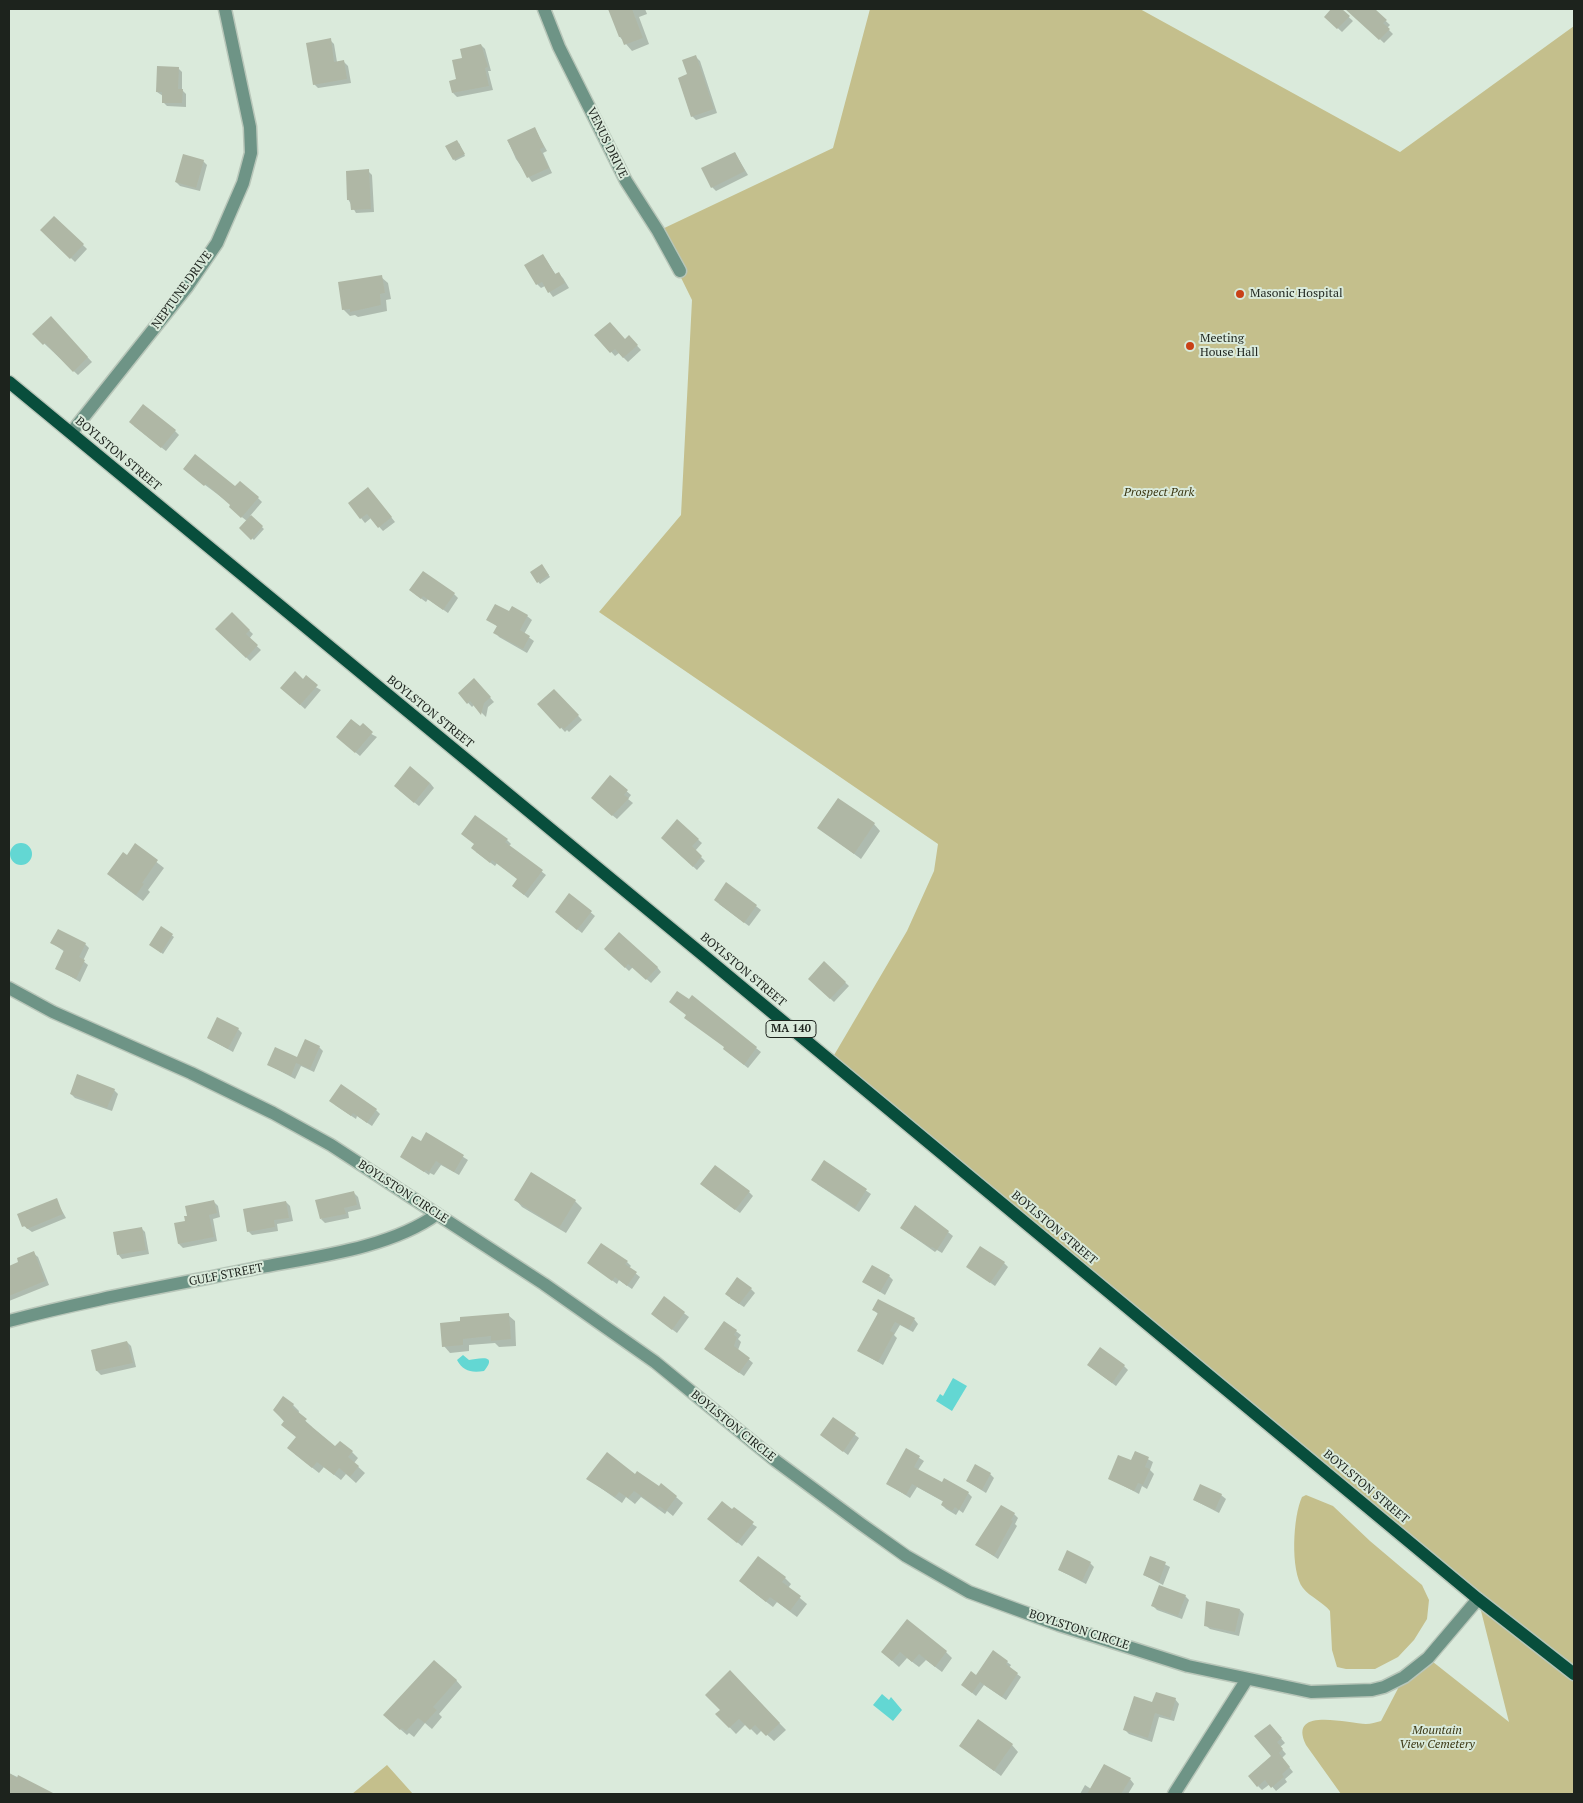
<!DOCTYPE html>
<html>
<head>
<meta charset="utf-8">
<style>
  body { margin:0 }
  #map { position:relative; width:1583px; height:1803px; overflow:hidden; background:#daeadb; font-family:"PT Serif",serif }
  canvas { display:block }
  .frame { position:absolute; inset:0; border:10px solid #1d231d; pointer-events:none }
</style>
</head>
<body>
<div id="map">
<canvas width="1583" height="1803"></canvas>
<div class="frame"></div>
</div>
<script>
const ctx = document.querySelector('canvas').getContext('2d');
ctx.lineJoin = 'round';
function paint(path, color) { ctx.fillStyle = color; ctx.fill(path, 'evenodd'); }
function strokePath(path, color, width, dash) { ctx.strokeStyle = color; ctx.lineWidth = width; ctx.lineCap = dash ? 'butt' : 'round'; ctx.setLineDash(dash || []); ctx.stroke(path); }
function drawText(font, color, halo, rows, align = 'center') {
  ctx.font = font + ' "PT Serif",serif'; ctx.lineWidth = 4; ctx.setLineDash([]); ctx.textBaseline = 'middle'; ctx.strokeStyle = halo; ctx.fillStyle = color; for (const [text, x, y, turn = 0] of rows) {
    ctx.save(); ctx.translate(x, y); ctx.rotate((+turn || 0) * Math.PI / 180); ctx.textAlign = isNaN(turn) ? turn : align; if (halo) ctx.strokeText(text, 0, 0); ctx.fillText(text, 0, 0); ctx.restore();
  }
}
paint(new Path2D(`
  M870,9H1140L1400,152L1574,26V1794H1341L1306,1745C1287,1706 1349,1724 1366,1724C1371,1724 1376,1722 1381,1721L1404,1677L1428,1658L1509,1722L1478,1599L830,1062L907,931L934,871L938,844L599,612L681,515L692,300L658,231L833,148Z
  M1306,1495L1333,1506L1370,1541L1422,1585L1429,1600L1427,1619L1414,1640L1398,1657L1375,1669H1346L1337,1667L1332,1650L1330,1611C1323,1602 1310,1597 1303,1588C1290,1571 1293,1516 1302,1497Z
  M387,1765L413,1794H352Z`), '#c4bf8c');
paint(new Path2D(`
  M10 854a11 11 0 1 1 22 0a11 11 0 1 1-22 0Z
  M463,1355L469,1360C477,1359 499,1353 484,1371C471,1373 463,1371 457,1360Z
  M953,1378L967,1386L952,1411L936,1401L940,1394L943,1396Z
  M882,1694L889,1700L891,1697L902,1710L893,1721L873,1705Z`), '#63d7d3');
paint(new Path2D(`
  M612,9H647H645L647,14L639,17L649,44L632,51L620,37Z
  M1333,9H1340L1353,21L1342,32L1326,17Z
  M1356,9H1373L1390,25L1387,28L1393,34L1384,43L1352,13Z
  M330,40L334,44L337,62L343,61L348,66L351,83L318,88L314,84Z
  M481,45L485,49L491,71H488L493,90L457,97L453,93L464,59Z
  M695,56L700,61L717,113L696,120L692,116L688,75Z
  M178,68L182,72V90L186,94V107L167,106L163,102V96L157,92Z
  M535,129L547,151L543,153L552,173L532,182L516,159L508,141Z
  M459,143L465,156L455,161L454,159Z
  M735,153L748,175L716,191L712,187Z
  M203,161L207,165L200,191L180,186L176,182Z
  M368,171L372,175L374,212L356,213L348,199Z
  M54,217L87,249L75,262L42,230Z
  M543,255L556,275L559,274L563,278L569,288L553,297L545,286L541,288L537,284Z
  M381,277L388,283L391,299L386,300L387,311L358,317L355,315L350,316L343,309Z
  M55,322L92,362L78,375L34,334Z
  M596,335L625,340L629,337L641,350L628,362L619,353L615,356Z
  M134,426L175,431L179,435L166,451Z
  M189,473L258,498L262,502L250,516L264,529L254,540L241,528L247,521L234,511L232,505Z
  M372,493L395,522L383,531L371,518L365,523L349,503Z
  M543,567L550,577L540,584L531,573Z
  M415,594H454L458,598L448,613L428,599L426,602Z
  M509,613L527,616L532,620L524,634L534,641L527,653L499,637L495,632L498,627L488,619Z
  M232,614L253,634L249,639L261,650L250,661L217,629Z
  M303,680L321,690L305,709L286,692Z
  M474,680L494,702L488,707L486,717L474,705L472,707L459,693Z
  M554,690L582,720L569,732L567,730L565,732L539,704Z
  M360,728L377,737L360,756L342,741Z
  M610,777L631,795L628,799L633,803L617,819L596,802Z
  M430,783L434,788L419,806L399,790Z
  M677,821L702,843L695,851L705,861L697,870L666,842Z
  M874,824L880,831L861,859L819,828Z
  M507,840L511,844L509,846L546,875L528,898L513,886L518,879L497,863L495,866L476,852L475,844Z
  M135,845L164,868L148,890L150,892L143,901L115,880Z
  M727,884L761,910L749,926L719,904Z
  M570,895L595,916L582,933L560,916Z
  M162,928L174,937L163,954L152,946Z
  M52,943L85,944L89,948L83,961L88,965L80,982L56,968L65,952Z
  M606,949L657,967L661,972L651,983L633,967L629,971Z
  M824,963L849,986L834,1002L809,979Z
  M692,997L761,1052L748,1068L729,1053L689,1001Z
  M238,1029L242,1033L233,1052L208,1038Z
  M319,1047L323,1051L314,1072L301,1066L295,1079L269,1065L298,1059Z
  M114,1090L118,1094L112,1111L75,1098L71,1094Z
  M335,1105L376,1110L380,1114L372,1126L357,1116L356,1119Z
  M427,1134L468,1160L459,1175L441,1165L434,1175L430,1173L429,1175L401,1156L421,1143Z
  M824,1162L871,1194L859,1212L817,1184Z
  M706,1188L749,1192L753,1196L740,1213Z
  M354,1193L358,1197L361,1209L348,1212L349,1218L325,1223L321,1219Z
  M56,1200L66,1218L32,1232L24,1226Z
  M516,1200L575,1201L582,1208L566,1233L522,1207Z
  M214,1202L218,1206L220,1217L213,1219L217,1241L183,1248L179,1244L175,1224L187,1222Z
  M286,1202L290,1206L293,1221L277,1224L278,1231L252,1235L248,1231Z
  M915,1206L953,1236L942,1253L937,1250L935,1252L901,1228Z
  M141,1228L145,1232L149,1254L122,1259L118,1254Z
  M33,1253L38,1257L49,1285L9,1301V1267L20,1263Z
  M627,1262L631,1266L629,1268L640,1277L632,1289L619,1280L617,1284L589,1263Z
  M1004,1263L1008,1267L995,1286L968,1267Z
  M889,1276L893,1280L885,1295L864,1282Z
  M751,1289L755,1293L744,1307L730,1298Z
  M664,1298L689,1317L677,1333L657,1318Z
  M874,1310L914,1319L918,1324L913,1332L900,1325L894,1335L897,1338L883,1365L859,1351L878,1314Z
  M508,1315L515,1321L516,1346L499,1347L495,1343L469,1345V1351L450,1353L444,1346Z
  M724,1322L741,1335L738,1339L741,1342L738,1350L753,1363L744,1376L709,1352Z
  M127,1342L131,1346L136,1367L101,1375L97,1371L92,1350Z
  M1088,1365L1124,1366L1128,1370L1116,1386Z
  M293,1405L299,1411L298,1414L312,1427L311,1428L336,1448L352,1452L358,1458L354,1463L365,1473L356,1483L346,1474L341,1480L324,1467L319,1473L295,1454L297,1438L275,1410Z
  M833,1418L859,1438L848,1455L822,1435Z
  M907,1450L924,1461L918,1470L942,1484L968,1493L972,1497L963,1513L959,1510L956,1515L946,1509L942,1505L944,1502L917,1487L910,1498L888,1484Z
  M1135,1452L1153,1462L1150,1470L1154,1474L1147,1489L1142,1486L1139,1494L1109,1478L1131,1462Z
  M990,1474L994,1478L986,1493L967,1481Z
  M635,1475L676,1497L683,1503L673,1516L667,1511L665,1514L641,1497L635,1504L626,1497L622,1503L588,1479Z
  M1221,1495L1226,1499L1219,1513L1194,1500Z
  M732,1511L757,1527L742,1546L713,1523Z
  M1014,1514L1018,1518L1015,1524L1017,1526L998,1559L977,1545Z
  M1151,1557L1170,1567L1163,1585L1144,1575Z
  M1090,1563L1094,1567L1086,1584L1059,1570Z
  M785,1578L791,1584L788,1588L807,1604L797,1617L777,1602L773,1607L747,1587Z
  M1185,1596L1189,1600L1182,1619L1157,1610L1153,1606Z
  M1240,1610L1244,1614L1239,1636L1210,1629L1205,1625Z
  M882,1652H946L952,1658L942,1672L926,1660L919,1667L907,1658L899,1667Z
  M1007,1662L1011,1665L1009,1668L1021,1677L1006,1700L984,1685L976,1696L966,1688L976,1677Z
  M730,1672L786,1730L774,1741L762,1730L757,1735L746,1724L736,1734L717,1714L722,1710Z
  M456,1680L462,1687L439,1714L442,1717L432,1729L425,1723L414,1737L409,1733L407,1735L391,1721Z
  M1175,1699L1179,1704L1174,1721L1159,1717L1152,1742L1129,1734L1125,1730Z
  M1274,1730L1285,1743L1280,1747L1286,1754L1282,1758L1293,1772L1285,1779L1287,1782L1276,1791L1270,1784L1262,1790L1258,1786L1273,1757Z
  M1012,1745L1018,1752L1001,1776L961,1746Z
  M9,1773L52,1794H9Z
  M1130,1779L1134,1784L1128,1794H1080L1085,1785L1091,1789Z`), '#0003');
paint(new Path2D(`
  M608,9H632L643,38L624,45L621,37H619Z
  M1331,9H1342L1350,16L1337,29L1324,17Z
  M1345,9H1375L1387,20L1383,23L1390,29L1379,40Z
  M331,38L334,62L344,60L347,79L313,85L306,43Z
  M481,44L488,67L485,68L489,86L452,93L449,81L456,79L452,60L462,58L460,49Z
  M696,55L714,109L691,117L678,78L687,74L682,60Z
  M157,66L179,67L178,89H183L182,103H162V92H156Z
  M535,127L544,147L540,149L549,168L527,178L507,140Z
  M457,140L465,154L453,160L445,146Z
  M735,152L745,171L711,188L701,168Z
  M183,154L204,160L196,188L175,182Z
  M369,169L371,209L351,210L350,200H347L346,171Z
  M54,216L84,244L70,259L40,230Z
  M543,254L555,274L559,272L565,283L548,293L542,282L536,285L524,265Z
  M382,275L385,293L380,294L381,305L350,312V309L342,310L338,282Z
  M51,316L88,357L73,372L45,343L43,345L32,334Z
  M610,322L625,339L629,335L638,345L623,358L615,349L610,353L594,335Z
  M143,404L176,430L161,448L129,422Z
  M195,454L235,486L240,481L259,497L241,518L229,507L230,505L206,484L204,486L183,469Z
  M368,487L392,517L378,528L367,514L360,519L348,503Z
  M251,515L263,526L251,540L239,528Z
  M542,564L549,575L537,583L530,572Z
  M423,571L455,593L443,610L423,596L421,599L409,590Z
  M495,604L509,611L512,606L528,615L520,630L530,636L523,649L493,633L497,626L486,620Z
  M232,612L250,630L246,634L258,645L246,658L215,629Z
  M295,671L303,679L306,675L318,685L300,705L280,688Z
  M474,678L491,697L484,703L481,715L470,701L467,704L458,693Z
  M554,689L579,715L564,729L562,727L560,729L537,704Z
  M351,719L360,726L363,723L373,732L355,753L336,737Z
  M410,766L430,783L414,803L394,786Z
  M610,775L628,790L624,795L629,798L612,816L591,798Z
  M838,798L875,823L854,854L817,828Z
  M475,815L508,839L505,842L543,870L524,895L512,886L517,879L492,860L490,863L471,848L474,844L461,834Z
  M677,819L699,839L692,846L702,856L693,867L661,838Z
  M135,843L158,860L142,883L144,884L136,895L107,874L123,852L127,855Z
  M726,882L757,905L744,923L714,900Z
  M569,893L592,911L577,930L555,912Z
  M161,926L173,934L161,953L149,945Z
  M58,929L86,943L79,957L85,960L76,979L55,969L64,950L50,943Z
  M619,932L658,967L646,980L628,964L625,968L604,949Z
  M824,961L846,982L830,999L808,979Z
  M677,991L689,999L692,995L757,1047L744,1065L723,1049L724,1047L684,1018L686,1015L669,1002Z
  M217,1017L239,1028L228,1049L207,1038Z
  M305,1039L320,1046L310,1069L296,1063L291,1076L267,1065L275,1047L297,1057Z
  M77,1074L115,1089L107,1108L70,1094Z
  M341,1084L377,1109L367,1123L353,1113L351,1116L329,1101Z
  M426,1132L464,1155L454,1172L436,1161L429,1172L426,1170L424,1172L400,1157L412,1136L421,1141Z
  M824,1160L867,1189L855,1208L811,1180Z
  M715,1165L750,1191L735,1210L700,1184Z
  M531,1172L576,1200L559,1228L514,1200Z
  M354,1191L357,1205L344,1208L346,1214L320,1219L315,1200Z
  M57,1198L63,1214L27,1229L25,1226L22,1227L17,1214Z
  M214,1200L217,1213L209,1215L214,1237L178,1244L174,1223L185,1221L184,1216H187L185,1206Z
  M286,1201L289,1218L274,1220L275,1227L247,1232L243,1209Z
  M915,1205L949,1231L937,1250L932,1247L931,1248L900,1228Z
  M142,1227L146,1250L117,1255L113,1232Z
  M601,1243L628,1261L625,1264L637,1272L627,1286L615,1277L612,1281L587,1263Z
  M980,1246L1005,1262L990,1283L966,1267Z
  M34,1251L45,1281L9,1296V1266L18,1262L17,1258Z
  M872,1265L890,1275L880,1292L862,1282Z
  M737,1277L752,1288L739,1304L725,1294Z
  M664,1296L685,1312L672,1330L651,1314Z
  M878,1299L915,1318L909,1329L895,1322L890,1331L894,1333L878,1362L857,1351L878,1313L872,1310Z
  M509,1313L511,1339L491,1341V1336L463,1339V1345L442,1347L440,1323L460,1321V1317Z
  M724,1321L737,1330L734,1335L737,1337L734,1346L750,1358L739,1373L704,1349Z
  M127,1341L133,1363L96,1371L91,1350Z
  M1100,1347L1125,1365L1112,1383L1087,1365Z
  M283,1396L294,1404L292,1407L307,1419L305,1421L335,1446L340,1441L353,1451L348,1457L359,1466L350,1477L339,1468L334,1475L317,1462L312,1468L287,1448L296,1437L281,1425L284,1421L273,1410Z
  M833,1417L856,1433L843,1452L820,1435Z
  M906,1448L920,1456L914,1467L942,1482L944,1478L969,1492L959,1510L955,1507L952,1511L941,1505L943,1501L912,1484L906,1495L886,1484Z
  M1135,1451L1149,1457L1145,1467L1150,1469L1143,1485L1138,1483L1134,1491L1108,1479L1118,1455L1131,1460Z
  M607,1452L635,1474L637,1471L659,1486L661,1483L677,1496L666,1511L659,1506L658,1508L634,1491L628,1498L619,1492L615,1497L586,1479Z
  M975,1464L991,1473L982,1490L966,1481Z
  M1200,1484L1222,1494L1215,1510L1193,1500Z
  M722,1501L732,1509L734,1507L754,1522L737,1543L707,1519Z
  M1001,1505L1015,1513L1011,1520L1013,1521L994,1556L975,1545Z
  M1067,1550L1091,1562L1082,1581L1058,1570Z
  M758,1556L786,1577L782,1582L801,1596L790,1611L770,1597L766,1602L739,1581Z
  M1150,1556L1166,1562L1159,1582L1143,1575Z
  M1159,1585L1186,1595L1178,1616L1151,1606Z
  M1206,1601L1240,1609L1235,1632L1204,1626Z
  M907,1619L947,1651L935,1667L919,1654L912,1662L900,1652L892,1661L881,1652Z
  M993,1650L1008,1661L1006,1664L1018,1673L1002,1697L980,1682L972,1693L961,1685L971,1671L976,1675Z
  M434,1660L457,1680L433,1707L437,1710L425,1723L418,1718L406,1731L402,1728L400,1730L383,1715Z
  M730,1670L780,1723L766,1736L755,1725L750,1730L739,1719L729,1728L715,1714L720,1710L705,1695Z
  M1156,1692L1176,1698L1170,1718L1155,1713L1148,1738L1123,1730L1134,1696L1152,1702Z
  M978,1719L1013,1744L994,1771L959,1746Z
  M1270,1724L1282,1738L1277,1742L1283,1749L1279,1753L1290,1767L1282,1774L1284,1777L1271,1788L1265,1780L1257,1787L1248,1776L1271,1756L1254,1736Z
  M1104,1764L1131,1778L1121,1794H1087Z
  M9,1773L17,1778L18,1775L55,1794H9Z`), '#afb7a5');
const street = new Path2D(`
  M544,9L559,47L626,181L658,231L680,271
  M71,433L187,287L217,243L243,183L251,153L250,127L225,9
  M9,988L53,1012L191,1073L273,1113L331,1145L544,1284L655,1362L776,1461L861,1524L906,1556L969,1592L1059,1625L1188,1666L1311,1692L1372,1690L1384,1687L1404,1677L1428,1658L1478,1599
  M9,1321C91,1299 174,1285 257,1268C314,1257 391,1248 437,1214
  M1174,1794L1247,1679`);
const primary = new Path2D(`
  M9,382L703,955L1478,1599L1574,1674`);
strokePath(street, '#b8c6b9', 15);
strokePath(primary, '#b8c6b9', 15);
strokePath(street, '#6e9486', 12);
strokePath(primary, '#084e3c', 12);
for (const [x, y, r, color] of [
  [1240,294,5,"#c94117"],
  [1190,346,5,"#c94117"]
]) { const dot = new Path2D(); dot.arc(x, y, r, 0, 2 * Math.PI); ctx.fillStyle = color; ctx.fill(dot); strokePath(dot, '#daeadb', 2); }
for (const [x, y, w] of [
  [791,1029,50]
]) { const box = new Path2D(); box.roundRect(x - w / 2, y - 8.5, w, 17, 4); ctx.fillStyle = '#daeadb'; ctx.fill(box); strokePath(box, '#1d231d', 1); }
drawText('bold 11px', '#1d231d', null, [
  ["MA 140",791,1029]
]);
drawText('12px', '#1d231d', '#daeadb', [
  ["VENUS DRIVE",607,143,64],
  ["NEPTUNE DRIVE",182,290,-54],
  ["BOYLSTON STREET",118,454,40],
  ["BOYLSTON STREET",430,712,39],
  ["BOYLSTON STREET",743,970,40],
  ["BOYLSTON CIRCLE",403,1192,33],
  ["BOYLSTON STREET",1054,1228,40],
  ["GULF STREET",226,1275,-11],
  ["BOYLSTON CIRCLE",733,1426,39],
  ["BOYLSTON STREET",1366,1487,40],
  ["BOYLSTON CIRCLE",1079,1630,18]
]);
drawText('12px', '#1d231d', '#daeadb', [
  ["Masonic Hospital",1250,294],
  ["Meeting",1200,339],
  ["House Hall",1200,353]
], 'left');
drawText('italic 12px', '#3c3814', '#daeadb', [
  ["Prospect Park",1159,493],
  ["Mountain",1437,1731],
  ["View Cemetery",1437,1745]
]);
</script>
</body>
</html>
